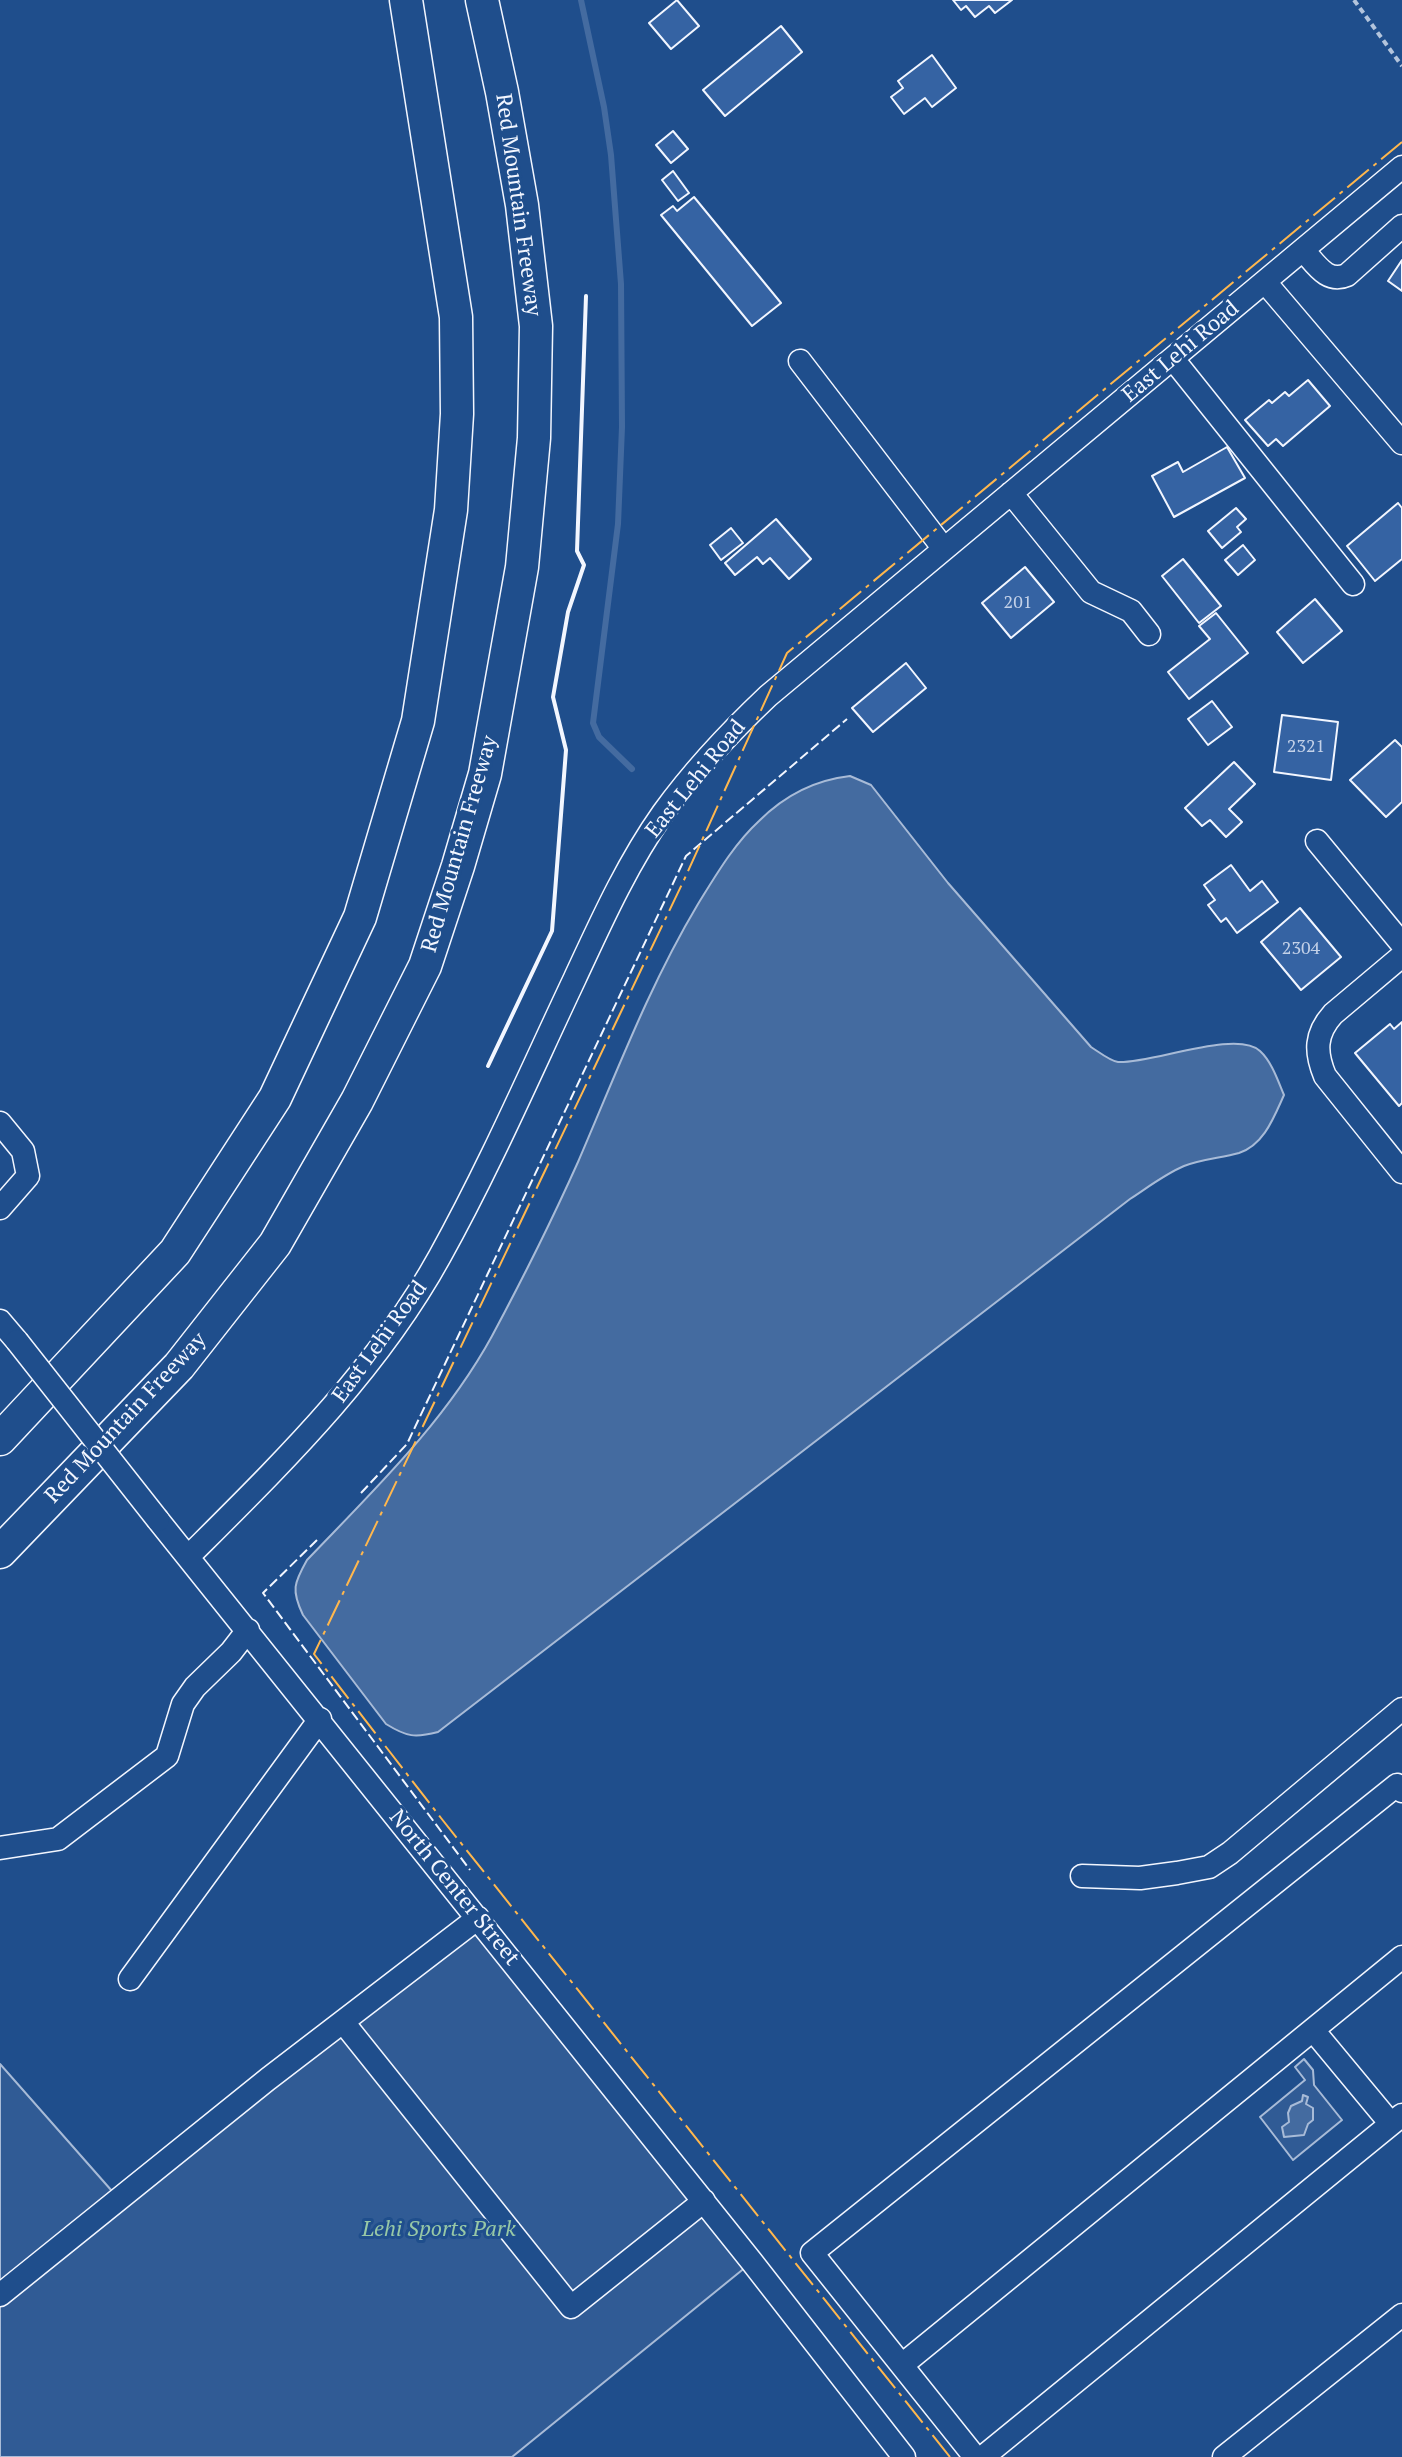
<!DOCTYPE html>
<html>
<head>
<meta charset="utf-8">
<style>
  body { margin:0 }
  canvas { display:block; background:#1f4e8c }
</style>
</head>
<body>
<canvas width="1402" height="2457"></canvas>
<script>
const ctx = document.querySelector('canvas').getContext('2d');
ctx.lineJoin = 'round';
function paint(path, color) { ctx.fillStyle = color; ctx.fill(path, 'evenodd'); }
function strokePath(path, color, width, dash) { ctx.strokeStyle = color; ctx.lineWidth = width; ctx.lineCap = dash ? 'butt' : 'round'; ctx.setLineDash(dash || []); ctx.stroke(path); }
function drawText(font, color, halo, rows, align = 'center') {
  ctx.font = font + ' "PT Serif",serif'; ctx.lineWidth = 6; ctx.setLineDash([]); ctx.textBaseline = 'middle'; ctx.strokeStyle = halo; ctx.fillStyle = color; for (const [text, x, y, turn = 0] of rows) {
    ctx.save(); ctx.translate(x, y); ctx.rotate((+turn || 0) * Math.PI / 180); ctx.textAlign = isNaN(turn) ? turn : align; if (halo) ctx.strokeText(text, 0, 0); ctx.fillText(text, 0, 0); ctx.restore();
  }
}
const built = new Path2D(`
  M478,1918L752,2262L512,2457H0V2064L119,2199Z
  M1304,2059L1313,2070L1314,2085L1342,2120L1293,2160L1260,2117L1305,2080L1295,2067Z`);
paint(built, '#305b95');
strokePath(built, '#a8bbd7', 2);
const water = new Path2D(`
  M850,776L871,785L948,883L1091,1047C1099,1052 1110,1061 1118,1062C1150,1064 1237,1029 1260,1051C1272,1062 1278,1081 1284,1095C1274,1117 1264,1145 1239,1153C1221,1158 1202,1159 1184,1166C1165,1174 1147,1188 1130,1199L438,1732C415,1738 407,1737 386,1724L303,1615C291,1590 294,1583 307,1560C374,1490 445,1422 492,1336C522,1280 552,1220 578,1162C616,1074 649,986 698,904C716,875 734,844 759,821C784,796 815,780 850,776Z
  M1303,2095L1308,2097L1306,2104L1313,2108V2120L1308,2124L1304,2135L1284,2137L1282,2127L1289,2122L1288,2113L1291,2106L1302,2101Z`);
paint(water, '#446ba0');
strokePath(water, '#a8bbd7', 2);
strokePath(new Path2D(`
  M581,0L604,107L611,155L621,284L622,427L618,524L593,723L599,737L632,769`), '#446ba0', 6);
const building = new Path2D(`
  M677,0L699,26L671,49L649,23Z
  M953,0H1012L995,13L989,6L975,17L966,6L961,10Z
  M781,26L802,52L725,116L703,90Z
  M932,55L956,88L932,107L925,98L904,114L891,97L903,88L898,81Z
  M673,131L688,149L671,163L656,145Z
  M673,171L689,193L678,201L662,180Z
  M694,197L781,303L752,326L661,215L673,206L677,211Z
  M1402,260V291L1388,281Z
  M1308,380L1330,406L1283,446L1276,439L1268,446L1245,420L1269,400L1272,403L1285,392L1289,396Z
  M1227,447L1245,478L1174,517L1152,476L1178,462L1183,472Z
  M1398,503L1402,508V559L1375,581L1347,546Z
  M1236,508L1246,519L1237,527L1241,532L1222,548L1208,531Z
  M776,519L811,559L789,579L770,558L763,564L757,557L735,575L725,563Z
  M731,528L743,543L721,560L710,545Z
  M1243,545L1255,560L1238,575L1225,560Z
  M1183,559L1221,606L1199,623L1162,576Z
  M1025,567L1054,602L1011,638L982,603Z
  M1315,599L1342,631L1303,663L1277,632Z
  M1216,613L1248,653L1189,699L1168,672L1210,639L1199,626Z
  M906,663L926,688L873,732L852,708Z
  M1212,701L1232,727L1208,745L1188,719Z
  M1282,715L1338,722L1331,780L1274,772Z
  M1395,740L1402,747V802L1386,817L1350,780Z
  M1234,762L1255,784L1229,809L1242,822L1226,837L1210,820L1202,826L1185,808Z
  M1231,865L1250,891L1262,881L1278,902L1237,933L1226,918L1221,922L1208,905L1215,900L1204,885Z
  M1300,908L1341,957L1301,990L1261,942Z
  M1402,1022V1103L1399,1106L1355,1053L1390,1024L1394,1029Z`);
paint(building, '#3563a3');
strokePath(building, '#f2f6ff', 2);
const minor = new Path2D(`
  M1303,250C1316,264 1327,284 1347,275L1402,226
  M1265,282L1402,443
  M1173,359L1353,584
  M800,361L944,549
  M1011,493L1091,592L1131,611L1149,634
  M1317,841L1402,944
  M1402,956L1333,1014C1315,1034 1315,1052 1325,1076L1402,1172
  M0,1123L23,1151L28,1176L0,1208
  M0,1321L17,1341
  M158,1520L752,2262L904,2457
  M189,1556C282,1463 376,1372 440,1256C490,1166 531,1071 575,978C601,922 627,864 663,813C694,770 730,732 768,696L1402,167
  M0,1848L58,1839L167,1756L183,1704L195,1687L231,1652L248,1630
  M1082,1876L1140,1878L1177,1873L1209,1867L1230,1853L1402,1709
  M130,1979L320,1719
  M343,2022L571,2307L704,2201
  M1313,2030L1391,2124
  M0,2295L268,2079L478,1918
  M902,2365L1402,1957
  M975,2457L812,2253L1397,1785L1402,1791
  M983,2457L1402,2115
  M1224,2457L1402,2315`);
const highway = new Path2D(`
  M0,1439L175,1252L275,1098L360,917L418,721L451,510L457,414L456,317L406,0
  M0,1552L179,1366L275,1244L357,1101L425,966L458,866L485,774L522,567L534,438L536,326L522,205L502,92L482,0`);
strokePath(minor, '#f2f6ff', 25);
strokePath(highway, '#f2f6ff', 35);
strokePath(new Path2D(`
  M1354,0L1402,66`), '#b3c4dc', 4, [6, 4]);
strokePath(minor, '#1f4e8c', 22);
strokePath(highway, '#1f4e8c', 32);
const minorBridge = new Path2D(`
  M17,1341L158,1520`);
strokePath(minorBridge, '#f2f6ff', 25, []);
strokePath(minorBridge, '#1f4e8c', 22);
strokePath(new Path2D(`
  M361,1493L407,1444L686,856L847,719
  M317,1540L263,1593L470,1870`), '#f2f6ff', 2, [10, 4]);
strokePath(new Path2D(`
  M488,1066L552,931L566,750L553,697L568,612L584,565L577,551L586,296`), '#f2f6ff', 4);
strokePath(new Path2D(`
  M950,2457L441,1818L314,1654L684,880L787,653L1402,142`), '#ffb74d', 2, [28, 6, 4, 6]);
drawText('18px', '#c3d1e8', null, [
  ["201",1018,603],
  ["2321",1306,747],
  ["2304",1301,949]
]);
drawText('22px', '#f2f6ff', '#1f4e8c', [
  ["Red Mountain Freeway",518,205,82],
  ["East Lehi Road",1181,352,-40],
  ["East Lehi Road",696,779,-51],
  ["Red Mountain Freeway",460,844,-74],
  ["East Lehi Road",380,1342,-54],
  ["Red Mountain Freeway",126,1418,-47],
  ["North Center Street",454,1888,51]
]);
drawText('italic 22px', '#97c8a6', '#1f4e8c', [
  ["Lehi Sports Park",439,2230]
]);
</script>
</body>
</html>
